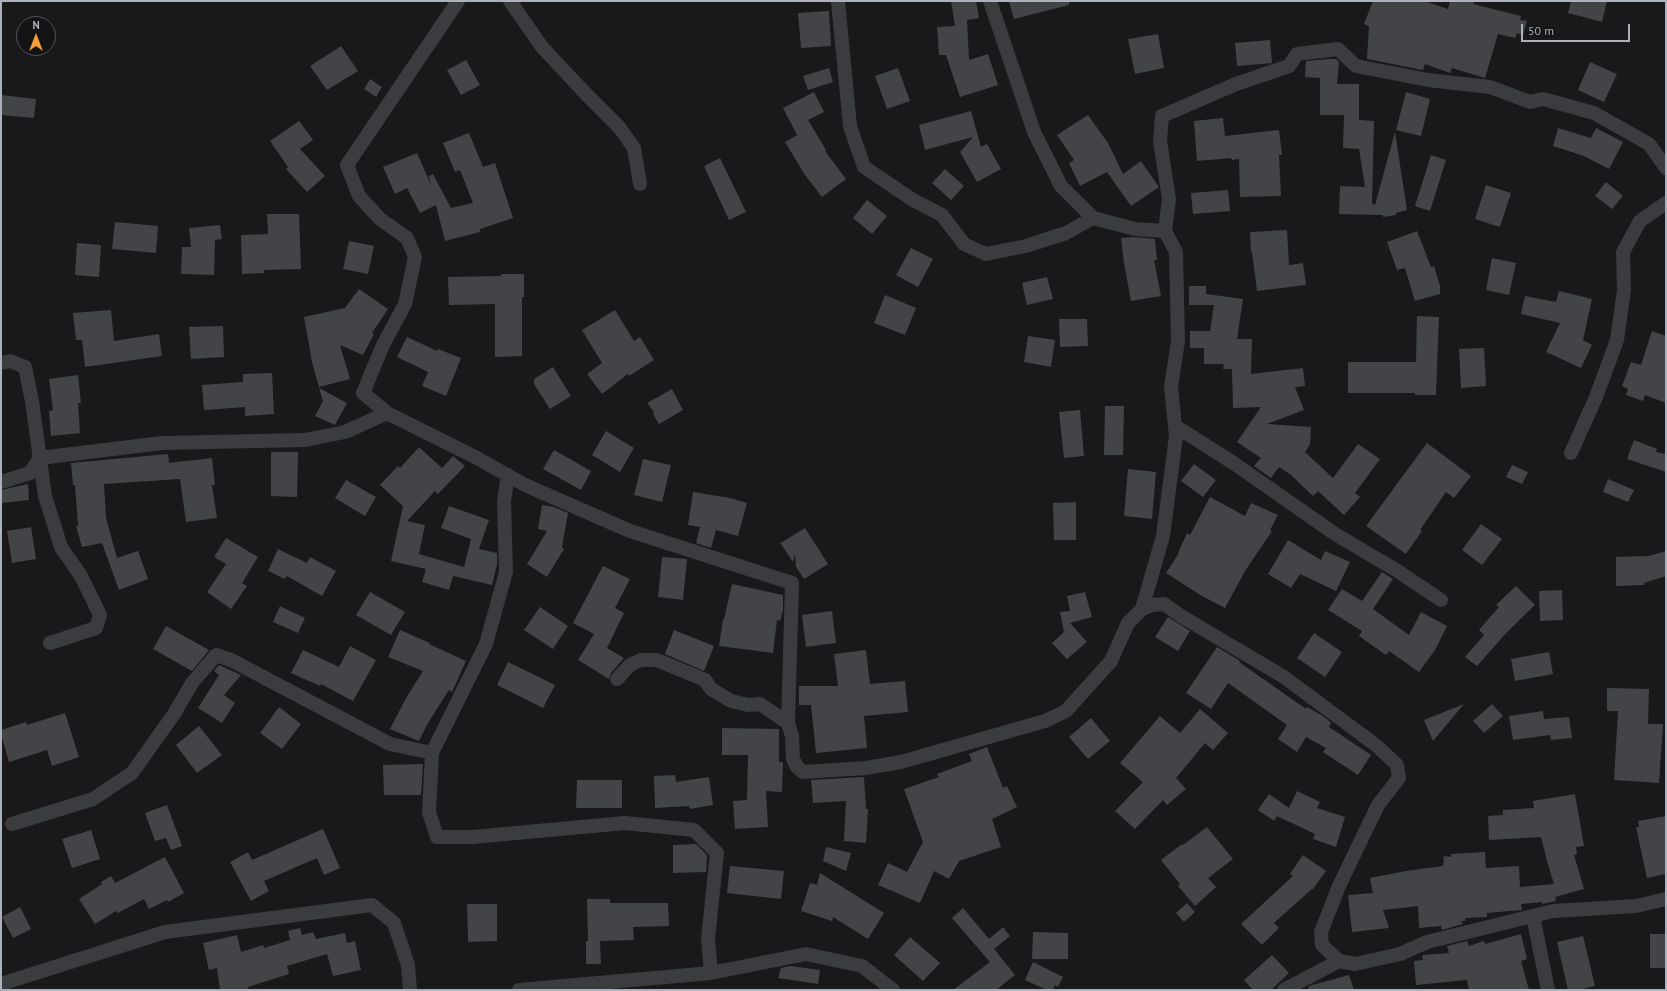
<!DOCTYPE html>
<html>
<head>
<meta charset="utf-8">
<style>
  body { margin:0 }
  #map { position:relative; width:1667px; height:991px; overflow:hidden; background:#19191b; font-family:"PT Sans",sans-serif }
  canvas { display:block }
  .frame { position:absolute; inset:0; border:2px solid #abb2bb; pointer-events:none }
  .north { position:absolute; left:16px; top:16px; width:40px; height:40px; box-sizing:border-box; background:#141416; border:1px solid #505358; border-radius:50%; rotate:0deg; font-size:11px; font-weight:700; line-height:16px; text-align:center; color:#abb2bb }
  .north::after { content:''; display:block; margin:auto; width:14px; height:18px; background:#f79d35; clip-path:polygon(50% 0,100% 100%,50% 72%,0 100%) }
  .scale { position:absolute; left:1521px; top:24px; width:109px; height:18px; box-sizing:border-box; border:2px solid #abb2bb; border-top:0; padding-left:5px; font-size:12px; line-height:14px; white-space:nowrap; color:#abb2bb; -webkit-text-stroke:3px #141416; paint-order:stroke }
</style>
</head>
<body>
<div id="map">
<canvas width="1667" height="991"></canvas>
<div class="frame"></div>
<div class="north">N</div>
<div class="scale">50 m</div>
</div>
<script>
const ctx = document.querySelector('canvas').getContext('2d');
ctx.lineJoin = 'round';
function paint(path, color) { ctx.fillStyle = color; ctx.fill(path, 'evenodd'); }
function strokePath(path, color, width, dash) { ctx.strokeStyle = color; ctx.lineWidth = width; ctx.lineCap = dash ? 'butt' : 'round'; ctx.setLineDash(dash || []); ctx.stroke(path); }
paint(new Path2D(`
  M951,1H976L979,18L967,20L969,60L988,54L998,85L960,97L946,55H939L937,27L955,26Z
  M1009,1H1069V5L1014,19Z
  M1373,1H1424L1448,9L1450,1H1474L1473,4L1521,16L1520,20L1527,21L1523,35L1517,33L1515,38L1498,34L1485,78L1452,68L1450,73L1425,64L1423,70L1367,59L1369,26L1364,24Z
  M1571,1H1607L1602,22L1568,13Z
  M829,11L831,46L801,48L798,13Z
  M1158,34L1164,68L1135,74L1128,39Z
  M1270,40L1272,63L1237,66L1235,43Z
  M341,46L358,71L327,90L310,66Z
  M1329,59H1336L1339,62L1337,84H1359V120L1374,121L1372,204L1375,205L1395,132L1407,210L1396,213V215L1383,217V215L1339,214L1340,186L1365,187L1359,149L1343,148L1344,115H1320V78L1305,77L1306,61Z
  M466,60L480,85L461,95L447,70Z
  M1590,62L1617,74L1604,102L1578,90Z
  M829,68L833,82L808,90L803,76Z
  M898,68L910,101L887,109L875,76Z
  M370,79L382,87L376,97L364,89Z
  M814,92L824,112L808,120L826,150L825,151L846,179L822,197L805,175L785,142L797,135L783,108Z
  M1406,92L1430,99L1421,136L1396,130Z
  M1,95L36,99L34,118L1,115Z
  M971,111L981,147L987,144L1001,169L977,182L960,152L973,137L925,150L919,125Z
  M1088,115L1108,143L1123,174L1141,161L1159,187L1131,206L1107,172L1080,186L1069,163L1074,160L1057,135Z
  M1223,118L1225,136L1279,130L1282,155H1279L1281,196L1240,197L1239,159L1232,160L1231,158L1197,161L1194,121Z
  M299,121L313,140L300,149L325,176L307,192L286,169L288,167L270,141Z
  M1558,128L1591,138L1596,128L1623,142L1609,169L1584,156L1553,146Z
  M469,133L483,167L495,163L513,218L480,229V232L445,241L436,205L420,213L407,188L395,194L383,167L417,153L431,185L429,176L433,174L451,208L473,203L460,170L455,172L443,143Z
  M1431,155L1446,160L1430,211L1415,206Z
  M720,158L746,212L729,220L704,166Z
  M945,169L964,186L951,200L932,183Z
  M1606,182L1623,196L1612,209L1595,196Z
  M1486,185L1511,193L1500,227L1475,219Z
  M1228,190L1230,211L1193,214L1191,193Z
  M867,200L887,216L872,234L853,218Z
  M267,214H299L301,269L264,270V273L242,274L241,235L268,234Z
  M115,222L158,226L156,253L112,249Z
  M220,225L222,239L215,240L214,275L181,274L182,247H191L189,228Z
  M1287,230L1289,265L1303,263L1306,285L1257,291L1252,252H1251L1250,232Z
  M1417,231L1431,267L1434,266L1440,286V294L1415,301L1405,268L1397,270L1387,242Z
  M1132,237L1155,239L1157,260H1154L1161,296L1131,301L1124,263L1121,238Z
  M349,241L374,246L368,274L343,269Z
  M77,243L101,245L99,277L75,275Z
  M911,248L933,259L918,287L896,275Z
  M1492,258L1516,263L1509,295L1486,290Z
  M501,274H524V297H522V356L495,357V304L449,305L448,277L501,276Z
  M1047,277L1053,299L1027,305L1022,283Z
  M1189,286H1206V294L1243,299L1237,339H1252L1251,374L1303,368L1305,386L1295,387L1304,410L1267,424L1311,427L1310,444L1305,452L1333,478L1358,444L1380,459L1355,493L1360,497L1344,515L1318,491L1313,496L1291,475L1279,467L1271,478L1254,466L1261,458L1237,442L1261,407L1233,408L1232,369H1223L1224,364H1204V348H1190V331H1210L1214,305H1189Z
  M359,289L388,309L372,333L374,334L363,355L340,345L350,379L319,387L312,362L304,317L345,308Z
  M1559,291L1592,299L1583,340L1592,345L1581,368L1546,352L1560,323L1521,314L1525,296L1556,302Z
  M885,295L916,308L905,335L874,323Z
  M111,310L114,341L159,334L162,356L85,367L82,340H76L73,313Z
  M615,310L634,341L640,337L654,360L629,376L628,374L602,394L587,374L602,363L582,330Z
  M1417,316L1439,317L1436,395H1415V393H1348V362H1416Z
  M1059,319H1087L1088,346L1060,347Z
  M223,326L224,357L191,359L189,327Z
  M1652,331L1666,336V403L1645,395L1643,401L1626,395L1628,389L1622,386L1631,362L1641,365Z
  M1028,336L1055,340L1051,367L1024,362Z
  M407,337L437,351L438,349L461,358L446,396L422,386L428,372L397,357Z
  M1484,348L1486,386L1461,388L1459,349Z
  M553,367L571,396L550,409L534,384V379Z
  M272,373L274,414L245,416V407L204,410L202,385L243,382V374Z
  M78,375L81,403H78L80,433L51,436L49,411L53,410L49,379Z
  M319,388L347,403L335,425L315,416L323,401Z
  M672,389L683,410L659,424L653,414L654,412L647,403Z
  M1105,406H1124L1123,455H1104Z
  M1080,410L1084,456L1064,458L1059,412Z
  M606,431L634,448L620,472L592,455Z
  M1634,440L1657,449L1656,452L1666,454V472L1627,459Z
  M1427,443L1471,476L1454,498L1446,492L1420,530L1422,531L1406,554L1366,526Z
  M419,447L442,468L453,456L465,466L438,494L435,491L407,521L425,525L419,554L464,567L471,539L441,528L449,506L489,520L479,549L497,553V565L492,585L453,576L449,590L422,582L426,569L391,561L403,506L380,485L398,466L400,468Z
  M554,450L591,471L581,490L543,469Z
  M271,452H298L297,497L271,496Z
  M168,454L169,463L212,458L215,485H212L217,518L186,522L180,479L104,484L106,518L117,558L138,551L148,579L119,590L102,543L82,547L76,526H78L75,485H73L71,463Z
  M643,459L671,465L662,502L634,495Z
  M1194,464L1216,480L1203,497L1181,481Z
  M1512,465L1528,472L1522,484L1506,477Z
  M1128,469L1156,472L1152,519L1124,516Z
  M1608,479L1634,490L1628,502L1603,492Z
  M346,480L376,497L365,516L335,498Z
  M28,484L29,500L1,503V490Z
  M693,492L730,498L747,503L738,536L716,530L711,548L696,543L700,527L688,525Z
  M1210,497L1245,516L1251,503L1278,515L1270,530L1272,531L1245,571L1225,608L1202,596L1166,573L1179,553H1178L1187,533L1190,535Z
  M1076,502V540H1054L1053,503Z
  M542,505L554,507L568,513L562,547L564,549L547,577L527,564L547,531L538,529Z
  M1481,524L1502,539L1482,565L1462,550Z
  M31,527L36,559L12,563L7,531Z
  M805,528L828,564L804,579L796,567L795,554L793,562L781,544H779Z
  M226,538L258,557L242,583L247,586L231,609L207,592L226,564L214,557Z
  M1288,540L1321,560L1325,551L1350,562L1336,591L1300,574L1291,588L1268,574Z
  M278,549L307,563L310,557L336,571L322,596L287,576L285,579L268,571Z
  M1666,551V576L1644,583V585L1616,586V557L1649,556Z
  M662,557L687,559L683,600L658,597Z
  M603,566L630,579L615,608L624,613L607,648L624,658L611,673L609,679L578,660L594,634L573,623Z
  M1382,572L1393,579L1373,609L1409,635L1421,612L1447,626L1435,650L1419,672L1389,651L1386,655L1359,636L1362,631L1328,610L1342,589L1362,601Z
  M732,584L783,595V610L780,621L777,620L773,653L719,646L723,619H724Z
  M1516,586L1535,605L1507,632L1477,666L1465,657L1484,635L1479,630L1499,607L1496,605Z
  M1562,590L1563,620L1540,621L1539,591Z
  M370,592L405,612L391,635L356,615Z
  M1085,592L1092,617L1070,623L1087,642L1067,659L1052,643L1064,632L1060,612L1070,611L1067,596Z
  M280,606L305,618L298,633L273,622Z
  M540,607L568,626L553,649L524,630Z
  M832,611L836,643L806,647L802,615Z
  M1168,617L1190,631L1178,651L1155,637Z
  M166,626L209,650L192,671L153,649Z
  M400,630L430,643L429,644L466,661L452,692L449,690L428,723L419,741L390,729L406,698L423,671L388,657Z
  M674,630L714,646L704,671L665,654Z
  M1314,633L1342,652L1325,677L1297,658Z
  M350,646L376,660L353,701L321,684L320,686L291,673L303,650L339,667Z
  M1217,647L1240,661L1239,662L1306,709L1307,707L1323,716L1331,723L1329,727L1371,755L1358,775L1323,752L1326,748L1306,737L1297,752L1278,739L1287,725L1228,683L1211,709L1186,693Z
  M866,650L870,684L905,681L908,712L864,716L867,748L816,753L811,705H799V686H838L834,654Z
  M1549,652L1553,674L1515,681L1511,659Z
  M508,662L555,685L543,708L497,685Z
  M219,665L241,675L224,695L235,703L222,723L198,708L219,675L214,671Z
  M1607,688L1649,689L1648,724H1663L1659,783L1614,780L1618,711H1607Z
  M1464,704L1433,741L1424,720Z
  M1492,704L1503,716L1484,733L1473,721Z
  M279,707L301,724L282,749L260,733Z
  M1200,709L1228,733L1213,750L1205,743L1176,778L1186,789L1167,805L1163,800L1135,829L1115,811L1143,782L1120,763L1160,716L1180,733Z
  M1543,711L1544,719L1569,717L1572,738L1551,740L1550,735L1513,740L1509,716Z
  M65,713L79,757L52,766L47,750L9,762L1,734V730L26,722L27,725Z
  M1091,718L1110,741L1088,759L1069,737Z
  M199,726L222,755L197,773L176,745Z
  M722,728L779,729V762H783L782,792L766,791L768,827L735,829L733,801L747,800L748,755H722Z
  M987,747L1003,788L1007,786L1017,807L992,819L1001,847L959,861L949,879L934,871L920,903L878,885L888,863L907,872L923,842L904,789L939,777L937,774L972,761L969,754Z
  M423,764L421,795H384L383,765Z
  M675,775L676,782L709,777L713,805L690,809L689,806L655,808L654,776Z
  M864,777L866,809H868L866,843L844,841L846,801L813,803L811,780Z
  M577,780H622V808H576Z
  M1297,791L1320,802L1317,808L1345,817L1336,847L1313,839L1315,834L1277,816L1274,821L1258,810L1269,794L1289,808Z
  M1575,794L1584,846L1576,847L1577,854L1574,855L1584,889L1555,897L1556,901L1542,904V902L1521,904L1522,910L1487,913V917L1465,918V921H1461L1463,924L1442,930L1441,926L1419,928L1418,906L1383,910L1389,928L1352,932L1348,895L1373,893L1370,878L1406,871L1443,866L1444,856L1451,857V854L1485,852L1486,868L1519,866L1520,887L1554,884L1547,861L1541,837L1489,840L1488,816L1503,815V810L1534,808L1533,801Z
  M167,805L182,846L171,850L166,838L155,841L145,813Z
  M1666,816V874L1647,878L1636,827H1639L1638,821Z
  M1207,827L1233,859L1208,878L1216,887L1195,906L1178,886L1180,884L1161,860L1182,844L1183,845Z
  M323,829L340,868L324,875L317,858L264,881L269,891L251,901L230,862L248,852L252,860Z
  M91,830L100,859L72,868L62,839Z
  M696,844L707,855L706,872L673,873V845Z
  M826,847L851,853L846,871L823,861Z
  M1303,855L1326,871L1313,889H1312L1274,923L1279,928L1262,945L1241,924L1293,876L1290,874Z
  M165,857L184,893L168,902L167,900L149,909L144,899L118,913L116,911L95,924L79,899L102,884L101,882L111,876L115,883Z
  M730,866L784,871L781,899L727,893Z
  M820,873L884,913L868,939L833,917L832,921L801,911L810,883L817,885Z
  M587,899H610V903H668L669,926L633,927L634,940L600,941L601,964H586V941H588Z
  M1187,903L1195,912L1184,922L1176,913Z
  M467,904H497V941L468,942Z
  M20,907L31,929L13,938L2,917Z
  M963,908L989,939L1003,927L1010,936L994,949L1015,975L996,990H953L990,962L952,918Z
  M300,928L302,935L313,932L316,939L345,933L347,943L355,941L361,970L333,976L327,954L287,966L289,974L248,987V990H220L217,968L209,970L203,943L237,935L241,952L263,945L264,948L290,940L288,931Z
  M1033,932L1068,933V959H1032Z
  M1521,934L1527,959L1521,961L1529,990H1469L1467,980L1416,985L1414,961L1423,960L1422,955L1449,953L1447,946L1467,941L1469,946L1484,941L1485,944Z
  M1650,934H1666V968H1650Z
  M1583,936L1595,986L1578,990H1568L1557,942Z
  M910,937L940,963L923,981L894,955Z
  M1272,955L1289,973L1271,990H1253L1244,980Z
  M1033,962L1063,977L1058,987L1055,985L1053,990H1047L1025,980Z
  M790,966L820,970L818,984L778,978L781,968Z
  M1349,975L1354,990H1308L1309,986Z`), '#434448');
strokePath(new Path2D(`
  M510,1L542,47L586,94L619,127L634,148L640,184
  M838,1L850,126L864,167L913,200L942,215L964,244L986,254L1026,246L1066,233L1093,218
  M990,1L1034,132L1061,186L1093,218L1135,229L1165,231L1176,252L1178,341L1171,387L1176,436L1163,536L1142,609
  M1165,231L1169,199L1160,141L1162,116L1236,84L1289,66L1297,54L1338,49L1356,66L1428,80L1490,87L1530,102L1543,99L1594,113L1649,144L1666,168
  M1,363L10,361L25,367L32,401L45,496L61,547L81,576L100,615L96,628L50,643
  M387,413L363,393L383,345L405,304L415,257L407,238L380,219L359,196L347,165L458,1
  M1175,426L1232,462L1335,534L1396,570L1441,600
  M1571,453L1596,397L1617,340L1624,290L1623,252L1640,221L1666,203
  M1,482L30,473L40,458L162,443L305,440L345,432L387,413L477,458L525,485L630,531L792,583L788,723
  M617,679L630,665L641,660H657L705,680L711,689L731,701L748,705L760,704L788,723L792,736L793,759L797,767L803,772L866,768L901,762L1045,721L1066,711L1111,661L1128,623L1142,609L1152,605L1164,604L1181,616L1284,677L1377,746L1397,765L1399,778L1378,805L1339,886L1321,932L1322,945L1339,961L1355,964L1400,954L1427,942L1553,911L1636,906L1666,899
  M432,753L429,812L437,837H473L625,823L694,830L717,853L708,939L711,973
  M12,824L93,799L132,773L174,714L192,683L216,655L231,660L390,744L432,753L486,644L506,572L504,501L508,475
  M1533,916L1548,990
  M1,984L165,932L372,905L394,923L408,965L410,990
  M519,990L711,973L806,954L862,966L893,990
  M1284,990L1339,961`), '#3a3c40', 14);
</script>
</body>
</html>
